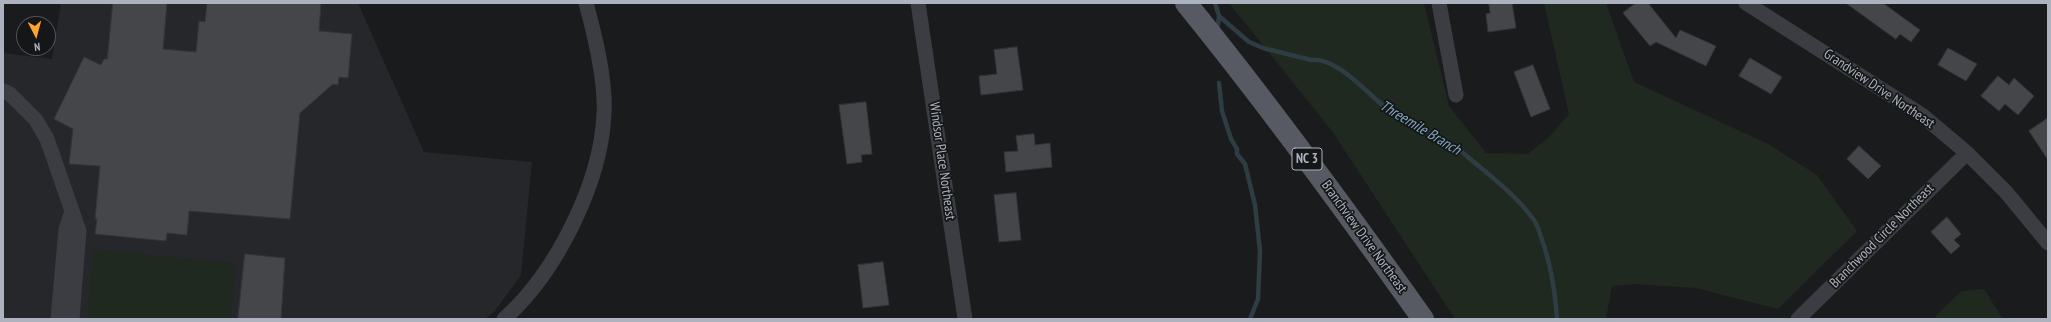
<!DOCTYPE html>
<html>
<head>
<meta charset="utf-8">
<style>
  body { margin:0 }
  #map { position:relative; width:2051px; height:322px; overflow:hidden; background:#1a1b1d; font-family:"PT Sans Narrow",sans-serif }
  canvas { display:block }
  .frame { position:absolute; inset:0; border:4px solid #acb3be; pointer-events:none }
  .north { position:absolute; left:16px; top:16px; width:40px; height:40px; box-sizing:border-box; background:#151618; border:1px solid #51555a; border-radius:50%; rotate:174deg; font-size:11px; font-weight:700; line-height:16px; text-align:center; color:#acb3be }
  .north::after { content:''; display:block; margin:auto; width:14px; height:18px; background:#ffa431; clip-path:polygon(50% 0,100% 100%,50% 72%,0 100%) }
</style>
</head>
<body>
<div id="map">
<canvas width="2051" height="322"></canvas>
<div class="frame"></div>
<div class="north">N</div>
</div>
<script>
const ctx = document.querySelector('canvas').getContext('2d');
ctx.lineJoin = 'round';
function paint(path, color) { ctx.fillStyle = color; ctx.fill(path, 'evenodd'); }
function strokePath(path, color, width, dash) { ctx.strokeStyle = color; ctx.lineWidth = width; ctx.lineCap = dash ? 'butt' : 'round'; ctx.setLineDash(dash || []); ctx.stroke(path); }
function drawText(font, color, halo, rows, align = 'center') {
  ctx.font = font + ' "PT Sans Narrow",sans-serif'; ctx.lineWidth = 3.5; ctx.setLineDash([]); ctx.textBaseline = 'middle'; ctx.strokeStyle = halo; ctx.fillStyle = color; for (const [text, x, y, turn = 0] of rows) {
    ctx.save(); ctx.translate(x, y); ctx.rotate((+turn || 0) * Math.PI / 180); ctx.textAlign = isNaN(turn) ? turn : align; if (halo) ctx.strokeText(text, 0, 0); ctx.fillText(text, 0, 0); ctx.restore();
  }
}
paint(new Path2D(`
  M61,3H358L424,152L532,162L521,275L495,311L485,319H3V53L52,59Z`), '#26272b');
paint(new Path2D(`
  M1229,3H1424L1449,106L1486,153L1528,154L1548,138L1569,114L1544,3H1606L1634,82L1768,144L1817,175L1857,231L1778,309L1696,288L1634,284L1612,286L1606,319H1455L1332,131Z
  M93,249L236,263L231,319H87Z
  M1984,289L2003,319H1935L1936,315L1962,291Z`), '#202920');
strokePath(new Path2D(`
  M1215,3L1219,16L1249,42L1263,48L1311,60C1341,57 1373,102 1398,117C1415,128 1437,134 1454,146C1463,152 1471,160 1480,167C1499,183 1519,199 1534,220C1537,224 1539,231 1541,237C1551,264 1555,290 1557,319
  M1218,25L1219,16
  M1219,83L1222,111L1231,139L1237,149V154L1245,164L1255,205L1260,251L1258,299L1250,319`), '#2e3c43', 4.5);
const building = new Path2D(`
  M113,3H167L163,49L196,52L199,21L205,22L207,3H321L319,31L352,34L348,78L339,77L338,85L333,84L300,113L290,219L189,211L187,235L167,233L166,241L95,234L97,219H95L100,166L69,164L73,129L54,119L84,57L101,65L104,59H107Z
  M1489,3H1512L1516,28L1488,32L1486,14L1490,13Z
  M1636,3H1648L1676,38L1680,30L1716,46L1706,66L1656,42L1650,46L1623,13Z
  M1846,3H1883L1920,30L1911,42L1900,34L1896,39Z
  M1017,47L1023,90L981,95L979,76L997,74L994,50Z
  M1948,48L1977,64L1966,81L1938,65Z
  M1750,58L1782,77L1771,94L1739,76Z
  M1533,65L1550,109L1531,117L1514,72Z
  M1998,76L2009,85L2014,78L2034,96L2018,115L2005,104L1999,111L1981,96Z
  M866,102L872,154L861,155L862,162L847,164L839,105Z
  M2048,118V160L2029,131Z
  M1034,134L1035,145L1050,143L1052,167L1006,172L1004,152L1018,151L1016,136Z
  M1859,146L1881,166L1868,179L1847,159Z
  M1016,193L1021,240L999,242L994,195Z
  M1947,217L1961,234L1954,240L1960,246L1951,254L1931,232Z
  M245,254L285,258L281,319H238Z
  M883,262L889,305L863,308L858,265Z`);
paint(building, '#44464a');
strokePath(building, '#34353a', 1);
strokePath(new Path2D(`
  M918,3L965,319
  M1439,3L1456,95
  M1746,3L1922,115L1967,153L2006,192L2048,243
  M3,91L10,94L36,120L47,139L79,231L72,319
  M58,319L66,229L72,211
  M504,319C556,273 601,183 604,114C606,80 595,36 586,3
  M1798,319L1967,153`), '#3b3d43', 15);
strokePath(new Path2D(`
  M1186,3C1269,105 1347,212 1423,319`), '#575a62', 22);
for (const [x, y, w] of [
  [1307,159,30]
]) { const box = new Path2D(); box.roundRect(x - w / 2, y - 11, w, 22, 3); ctx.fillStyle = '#151618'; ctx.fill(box); strokePath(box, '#acb3be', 1); }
drawText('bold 13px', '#acb3be', null, [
  ["NC 3",1307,159]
]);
drawText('14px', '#acb3be', '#151618', [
  ["Grandview Drive Northeast",1879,89,34],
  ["Windsor Place Northeast",942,161,82],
  ["Branchwood Circle Northeast",1882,236,-45],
  ["Branchview Drive Northeast",1364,237,54]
]);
drawText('italic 15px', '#80a6bc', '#151618', [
  ["Threemile Branch",1420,128,31]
]);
</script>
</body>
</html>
